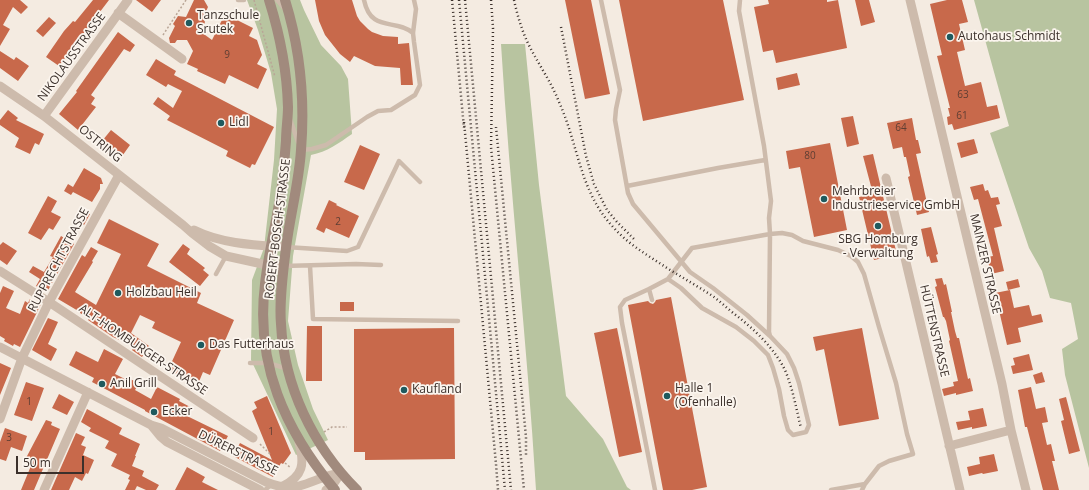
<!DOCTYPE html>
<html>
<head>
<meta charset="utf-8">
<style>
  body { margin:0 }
  #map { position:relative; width:1089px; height:490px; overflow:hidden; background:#f4ebe1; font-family:"Open Sans",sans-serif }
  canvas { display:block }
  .scale { position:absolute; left:16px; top:456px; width:68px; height:18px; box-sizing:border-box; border:2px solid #3b302b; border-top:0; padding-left:5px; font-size:12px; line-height:14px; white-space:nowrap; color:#3b302b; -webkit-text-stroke:3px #fbf5ee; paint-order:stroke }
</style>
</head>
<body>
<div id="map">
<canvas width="1089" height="490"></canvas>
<div class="scale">50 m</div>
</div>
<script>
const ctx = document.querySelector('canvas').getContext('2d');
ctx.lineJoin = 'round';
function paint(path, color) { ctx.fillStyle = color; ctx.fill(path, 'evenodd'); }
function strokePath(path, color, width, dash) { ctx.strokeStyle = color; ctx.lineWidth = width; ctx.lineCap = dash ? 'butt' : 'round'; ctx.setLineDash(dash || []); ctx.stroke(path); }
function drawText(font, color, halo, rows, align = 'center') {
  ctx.font = font + ' "Open Sans",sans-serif'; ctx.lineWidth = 3.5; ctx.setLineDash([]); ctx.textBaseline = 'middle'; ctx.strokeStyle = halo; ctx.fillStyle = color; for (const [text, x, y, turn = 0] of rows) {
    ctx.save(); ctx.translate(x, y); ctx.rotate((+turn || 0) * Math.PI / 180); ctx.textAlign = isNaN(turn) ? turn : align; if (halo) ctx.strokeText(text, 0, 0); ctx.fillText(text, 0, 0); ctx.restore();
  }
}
paint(new Path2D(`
  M247,0H300L304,10L321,45L341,66L348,79L352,134C339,143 327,152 311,155L293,256L288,321L298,365L313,409L328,440L296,455L251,360L252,280L264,248L274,160L277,109L271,73L258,30Z
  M974,0H1089V468L1065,375L1062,349L1078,339L1071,303L1050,298L1042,271L1029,248L990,133L1009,126Z
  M501,44H525L539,185L566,396L603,439L627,487L631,490H536C527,341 510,193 501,44Z`), '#b8c4a0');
paint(new Path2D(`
  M0,0H20L28,7L21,14L13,7L3,25L10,29L0,46Z
  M93,0H109L71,50L59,66L46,57L64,31L73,21L75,22Z
  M136,0H161L152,12Z
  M194,0H204L208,7L203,18L205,22L201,32L212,40L225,14L253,28L249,36L257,40L262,55L257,64L267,69L258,89L229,75L225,84L197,71L198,69L187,64L193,51L187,40H177L175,43H170L169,38L175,26L173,24L178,16L186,17Z
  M315,0H352L357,16L360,21L368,29L372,32L383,36L398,37V44L409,43L413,85H401L400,68L375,66L354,56L350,62L340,54L325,35L319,21Z
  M565,0H591L610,94L585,99Z
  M619,0H723L744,100L643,121Z
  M768,0H827V2L838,0L847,48L776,63L773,50L763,52L754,7L769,4Z
  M855,0H869L875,22L861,26Z
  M947,0H962L968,22L959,24L965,50L957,52L965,86L981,82L987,107L997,105L1000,118L954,130L952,124L948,125L947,117L950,116L948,108H950L937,56L942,55L930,4Z
  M49,17L56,23L43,37L36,31Z
  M118,32L135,45L130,52L124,49L91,95L95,98L91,104L96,107L78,130L59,114L77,92L76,91Z
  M0,51L14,60L16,57L29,66L18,81L0,68Z
  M156,59L176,71L174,75L274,127L255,165L252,164L250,168L226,156L228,151L167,120L170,116L153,104L158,97L173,108L182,91L168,84L166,87L146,75Z
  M797,73L800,85L778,90L776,78Z
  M8,110L18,118L16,120L44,134L39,145L35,143L30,154L15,147L19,138L0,125V120Z
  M853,116L859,144L847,147L841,118Z
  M912,118L916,140H918L921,153L916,154L929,212L917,215L908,177L910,176L906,157H904L902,147L893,149L887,123Z
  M111,130L130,145L120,159L118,158L116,160L98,146Z
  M974,139L978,153L961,158L957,143Z
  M830,143L847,230L814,237L800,167L789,169L786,151Z
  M360,145L380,154L364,190L344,182Z
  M873,154L897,255L874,260L859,197L873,194L863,156Z
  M84,168L101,178L103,184H100V189L92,202L73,192L71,195L64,191L68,184L73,187Z
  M983,184L985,191L988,190L991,198L998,197L1000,204L996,205L1002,226L994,228L1004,271L991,274L987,257L993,256L978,199L974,200L970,187Z
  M48,196L57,201L51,212L61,217L53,230L49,228L41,240L28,233Z
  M329,200L337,204L336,205L359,216L349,238L326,228L324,233L316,229Z
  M81,209L90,214L84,225L75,220Z
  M109,219L159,244L147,266L201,293L197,303L234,320L210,375L203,372L198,384L168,370L181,342L152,328L155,322L140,315L131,333L149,346L142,357L132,350L134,347L113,337L88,320L89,318L80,313V312L58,299L82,255L85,257L91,247L98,251L92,261L93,262L75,292L96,305L121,254L97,243Z
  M931,227L938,254L936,255L938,262L931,263L929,256L927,257L921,229Z
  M61,236L74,244L47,292L36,286L40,279L29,272L33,266L44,272L53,257L50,256Z
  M3,242L17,251L7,265L0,260V245Z
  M183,244L190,249L187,254L205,268L203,270L209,275L200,286L169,262Z
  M942,278L944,285L946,284L952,312H951L955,331L957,338H959L968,379L970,378L973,391L956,395V393L944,396L942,389L954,386L953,382L958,381L949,341L950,340L946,321L944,317H943L935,287L937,286L935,279Z
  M1018,279L1020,287L1008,290L1006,282Z
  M3,286L14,291L6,308L20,314L25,301L28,303L30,299L41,304L20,347L14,344L13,346L4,341L5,339L0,336V293Z
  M1010,290L1014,308L1029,305L1032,316L1041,314L1043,322L1018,328L1021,342L1007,345L995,293Z
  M671,297L707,487L692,490H663L628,305L648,301L650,303L653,304L655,302L656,300Z
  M340,302H354V311H340Z
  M48,318L58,322L48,344L57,349L51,361L32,350Z
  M307,326H322V381H306Z
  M454,328L455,459L365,460V452H354V329Z
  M617,328L642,452L619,457L594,333Z
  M862,328L879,419L839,426L824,349L816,351L813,337Z
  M104,349L123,359L115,374L129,381L130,379L139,383L135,390L151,399L157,387L180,399L179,401L192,408L187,416L228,436L220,451L145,411V410L92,382L94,378L69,365L76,351L98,362Z
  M1029,354L1033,370L1013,374L1011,366L1015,365L1013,358Z
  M0,363L11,368L0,395Z
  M1042,372L1045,382L1036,384L1033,375Z
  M26,382L44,388L32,421L14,415Z
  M1031,387L1036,409L1045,407L1048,422L1042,423L1047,445L1051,444L1055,461H1052L1059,490H1043L1027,427H1025L1018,390Z
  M59,394L74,402L67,415L52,408Z
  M267,396L291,453L283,464L281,463L273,477L233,456L240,443L272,460L252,411L257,408L254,402Z
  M1066,397L1080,451L1069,454L1061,421L1064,420L1059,399Z
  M983,408L987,426L972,429V427L958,430L956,422L970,420L968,411Z
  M87,409L122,428L119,434L140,444L135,456H136L132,466L144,471L142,476L159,485L156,490H146L137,486L135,490H125L130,480L128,479L130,475L111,466L117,454L105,448L109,441L89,431L91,428L81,422Z
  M46,420L52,422L51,425L60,429L34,490H21L33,461L26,458Z
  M5,428L27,436L22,451L11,447L6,461L0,459V442Z
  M76,433L85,437L81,445L86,447L83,455L94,460L88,474L86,473L82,481L75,477L69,490H51Z
  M994,454L998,471L983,474L982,473L969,476L967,467L980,464L979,457Z
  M187,467L205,477L202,482L218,490H175Z`), '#c8694b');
strokePath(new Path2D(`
  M254,0L275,77
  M163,35L186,0
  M324,432L332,427H347
  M260,444L270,454
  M285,463L291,468`), '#b9a596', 1.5, [2, 2]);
strokePath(new Path2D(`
  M238,0H244
  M277,0L284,8
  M364,0C371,33 395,18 413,33
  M601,0L620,90L616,109L615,120L628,193L633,204L690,272L713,288L747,315L770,336L787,354L794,368L799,383L809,425L806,432L793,435L788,430L784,416L779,389L773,368L768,355L754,341L736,327L702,308L681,288L668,279
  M740,0L739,11L764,146L771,201L769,218L770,234L782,233L792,235L803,241L838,250L851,256L858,262L864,274L879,327L896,383L907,434L913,454L889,461L879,466L865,484L862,490
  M290,119L298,142
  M301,149V150L312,149L326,145L367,117L378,111L391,110L415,95L420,85L414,42L413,33L416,9L414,0
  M627,186L718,168L765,160
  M286,247L347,251L358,247L399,161L420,182
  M284,266L356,264L381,265
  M310,266L313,319L458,321
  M216,274L226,256
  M649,289L625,300L620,307L622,323L655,490
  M652,300L649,289L668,279L692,248L770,234L769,332L770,336
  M250,363H268L288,369
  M265,490L272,484
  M831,490L865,484`), '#cdbbac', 4.5);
strokePath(new Path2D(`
  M910,0L1002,384L1011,430L1026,490
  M118,13L182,59
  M0,86L44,116L183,225L192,233L209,246L226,256L267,265L284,266
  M44,116L128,0
  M886,178L960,490
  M194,230C222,244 255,245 286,247
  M0,271L49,302L253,438
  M0,347L151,425L161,428L266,482C276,486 289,489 299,486C314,482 325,475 341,473
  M0,419L22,358L49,302L119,175
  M151,425L160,436L167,442L260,490
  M949,446L1011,430
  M283,486C303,476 305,464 299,443
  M44,490L88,392
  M326,490L332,486L341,473`), '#cdbbac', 9);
strokePath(new Path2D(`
  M269,0C280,35 287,71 288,107C288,118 286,130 286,141C285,153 284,165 283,177C279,213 269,248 265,284C255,364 285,430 335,490
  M285,0C300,48 305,100 301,150C299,183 290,215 286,248C283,272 279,300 281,324C284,386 313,446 357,490`), '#a18a7d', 10);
strokePath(new Path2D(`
  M452,0L464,128
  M459,0L492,350L505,490
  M465,0L511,490
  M491,0L493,28L491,147L524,490
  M514,0C518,18 523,35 532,51C541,68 552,84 559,102C579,146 579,191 614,228C629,245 649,256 667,268C683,278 699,287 714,297C722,303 729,310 737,316C756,331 774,348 785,370C793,389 796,408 801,428
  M561,27L586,156L594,184L607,210L617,222L634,239
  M464,122L496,464L498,490
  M496,127L526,437V456`), '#3b302b', 2.5, [1, 3]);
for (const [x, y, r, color] of [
  [189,23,4,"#1f5a5e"],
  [950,37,4,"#1f5a5e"],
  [221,123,4,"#1f5a5e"],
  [824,199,4,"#1f5a5e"],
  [878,226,4,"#1f5a5e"],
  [118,293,4,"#1f5a5e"],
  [201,345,4,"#1f5a5e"],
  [102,384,4,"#1f5a5e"],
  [404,390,4,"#1f5a5e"],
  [667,396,4,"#1f5a5e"],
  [154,412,4,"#1f5a5e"]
]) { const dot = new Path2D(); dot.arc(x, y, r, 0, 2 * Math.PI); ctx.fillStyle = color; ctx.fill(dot); strokePath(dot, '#fbf5ee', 1.5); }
drawText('10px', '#5e3e33', null, [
  ["9",227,55],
  ["63",963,95],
  ["61",962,116],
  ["64",901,128],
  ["80",810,156],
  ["2",338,222],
  ["1",29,402],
  ["1",271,432],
  ["3",9,438]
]);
drawText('12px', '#3b302b', '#fbf5ee', [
  ["Tanzschule",197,16],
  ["Srutek",197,30],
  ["Autohaus Schmidt",958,37],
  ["Lidl",229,123],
  ["Mehrbreier",832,192],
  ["Industrieservice GmbH",832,206],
  ["SBG Homburg",878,240,"center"],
  ["- Verwaltung",878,254,"center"],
  ["Holzbau Heil",126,293],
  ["Das Futterhaus",209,345],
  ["Anil Grill",110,384],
  ["Halle 1",675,389],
  ["(Ofenhalle)",675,403],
  ["Kaufland",412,390],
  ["Ecker",162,412]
], 'left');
drawText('12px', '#3b302b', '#fbf5ee', [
  ["NIKOLAUSSTRASSE",72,57,-54],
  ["OSTRING",100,144,39],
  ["ROBERT-BOSCH-STRASSE",278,229,-83],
  ["RUPPRECHTSTRASSE",59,260,-62],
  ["MAINZER STRASSE",985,264,77],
  ["HÜTTENSTRASSE",934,331,77],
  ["ALT-HOMBURGER-STRASSE",143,350,34],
  ["DÜRERSTRASSE",238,453,26]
]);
</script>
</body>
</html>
